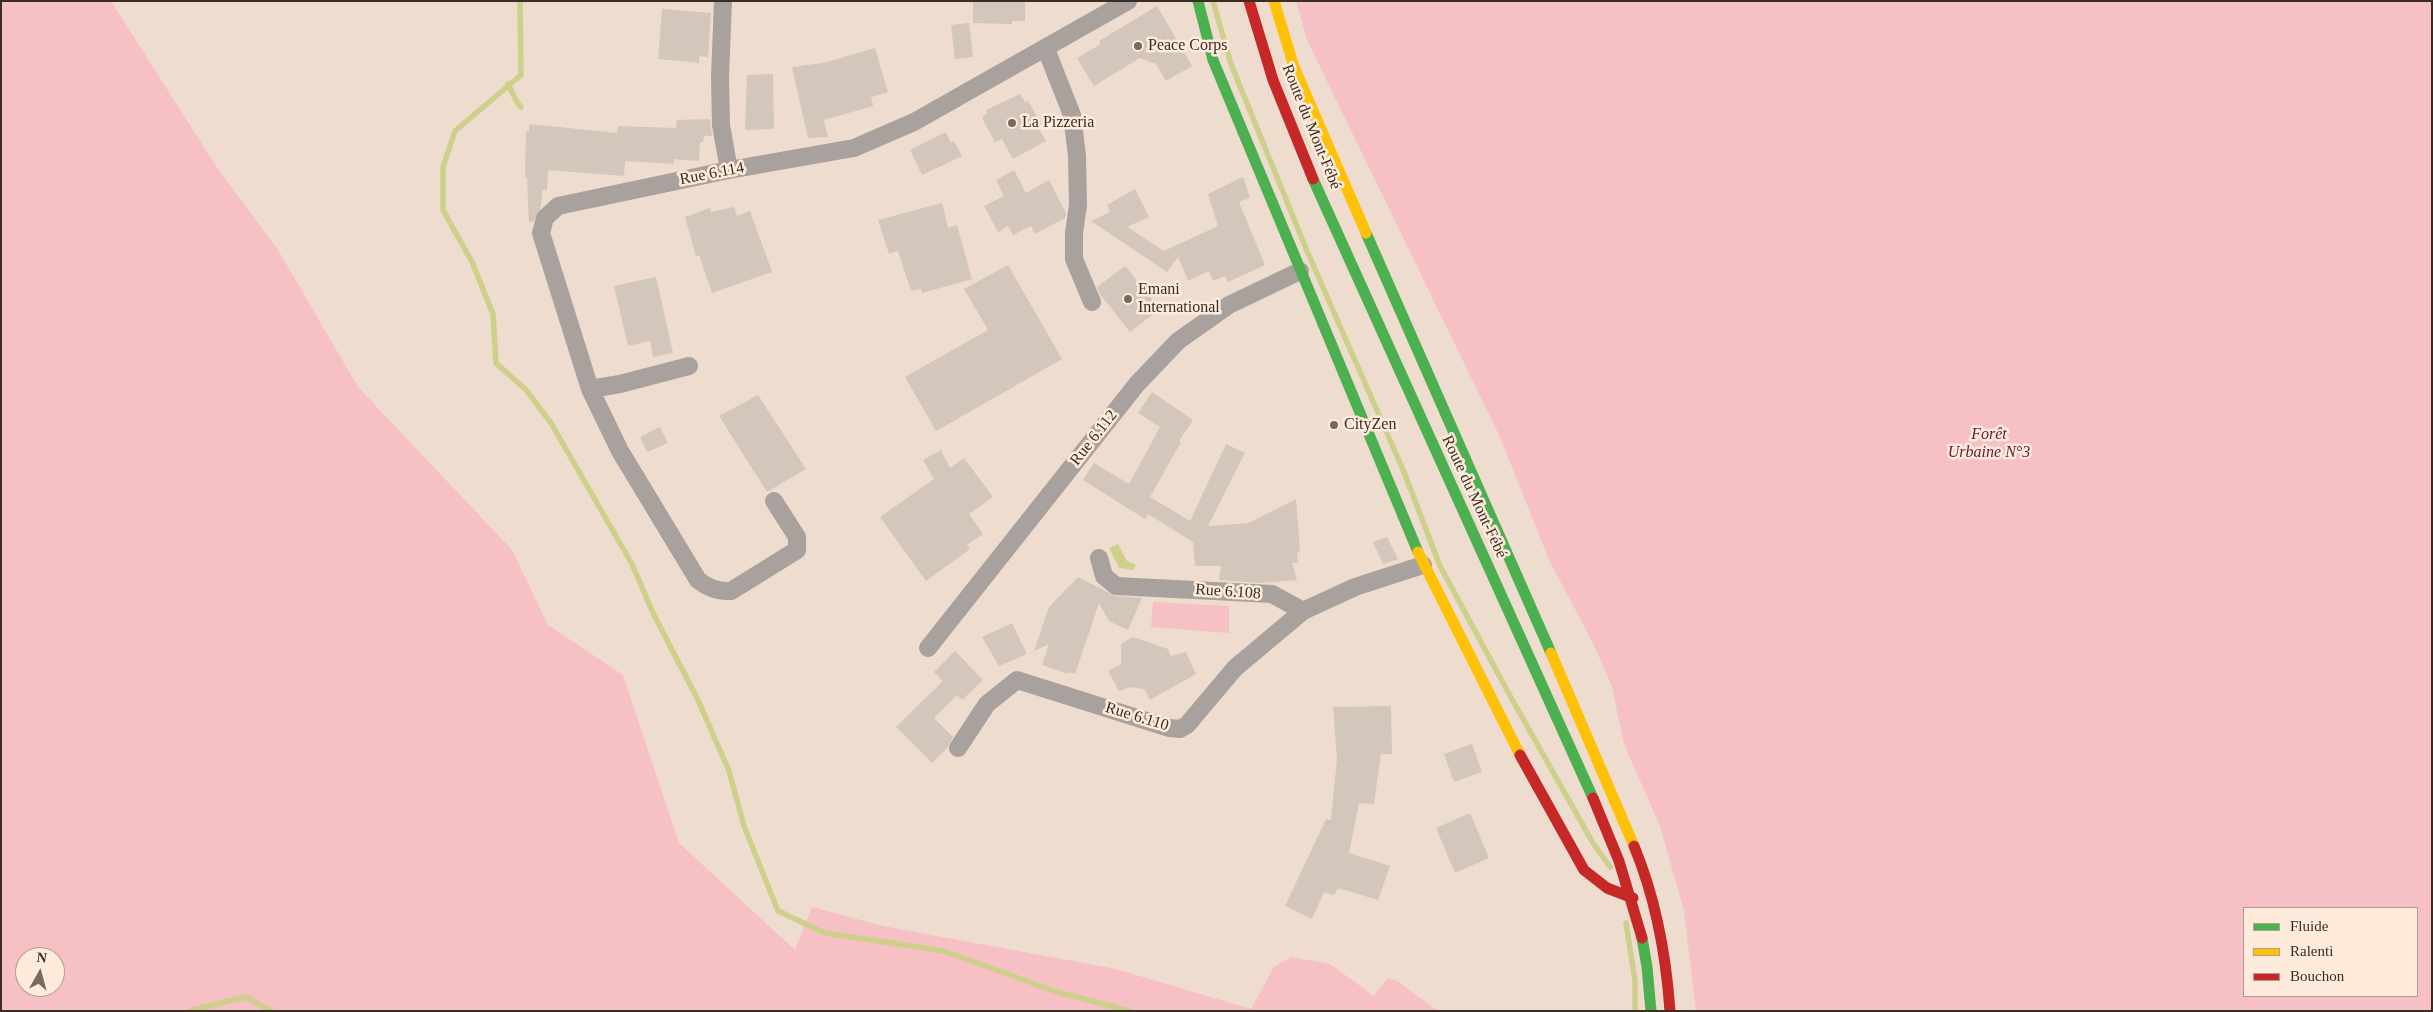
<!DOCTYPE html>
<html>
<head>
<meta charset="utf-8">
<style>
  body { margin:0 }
  #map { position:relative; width:2433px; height:1012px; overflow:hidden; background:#eedcce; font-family:Georgia,serif }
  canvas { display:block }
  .frame { position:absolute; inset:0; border:2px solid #392d24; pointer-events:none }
  .legend { position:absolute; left:2243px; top:907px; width:175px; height:90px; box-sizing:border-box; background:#feebdb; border:1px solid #af9f92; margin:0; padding:6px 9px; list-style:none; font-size:15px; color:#392d24 }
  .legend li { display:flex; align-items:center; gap:10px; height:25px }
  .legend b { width:25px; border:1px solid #af9f92 }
  .north { position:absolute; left:15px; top:947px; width:50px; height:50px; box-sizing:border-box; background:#feebdb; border:1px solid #af9f92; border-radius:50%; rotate:7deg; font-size:14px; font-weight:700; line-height:20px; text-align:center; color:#392d24 }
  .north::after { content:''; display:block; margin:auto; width:18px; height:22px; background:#786a60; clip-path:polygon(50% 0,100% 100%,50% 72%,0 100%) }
</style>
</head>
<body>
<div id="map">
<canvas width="2433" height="1012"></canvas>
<div class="frame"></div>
<ul class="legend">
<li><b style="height:6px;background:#4caf50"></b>Fluide</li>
<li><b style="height:6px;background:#ffc107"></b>Ralenti</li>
<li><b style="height:6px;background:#c62828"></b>Bouchon</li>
</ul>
<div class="north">N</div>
</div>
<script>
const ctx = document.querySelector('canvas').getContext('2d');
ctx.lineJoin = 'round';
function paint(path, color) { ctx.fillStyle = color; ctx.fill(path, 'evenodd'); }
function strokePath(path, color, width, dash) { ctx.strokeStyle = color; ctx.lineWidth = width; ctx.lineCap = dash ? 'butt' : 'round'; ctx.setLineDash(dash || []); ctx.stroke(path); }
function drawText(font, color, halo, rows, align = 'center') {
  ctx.font = font + ' Georgia,serif'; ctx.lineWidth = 5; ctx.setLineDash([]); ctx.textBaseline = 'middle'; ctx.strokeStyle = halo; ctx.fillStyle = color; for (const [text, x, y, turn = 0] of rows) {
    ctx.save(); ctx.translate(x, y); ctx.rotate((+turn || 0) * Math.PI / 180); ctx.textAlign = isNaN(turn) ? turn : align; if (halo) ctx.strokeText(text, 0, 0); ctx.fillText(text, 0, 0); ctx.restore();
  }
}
paint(new Path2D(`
  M1,1H111L216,166L278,250L358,387L512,550L548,625L623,675L679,843L795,950L812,907L883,926L1116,969L1251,1009L1274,967L1291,957L1330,964L1374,996L1387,979L1396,980L1438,1011H1ZM25,957H55V987H25Z
  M1296,1H2432V1011H1696L1684,911L1660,826L1624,744L1612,687L1593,643L1550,562L1499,435L1307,40ZM2417,908V996H2244V908Z
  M1153,602L1229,606V633L1151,627Z`), '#f7c0c4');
paint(new Path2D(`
  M1118,544L1127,561L1136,565L1133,570L1119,568L1109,548Z`), '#cdd08a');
strokePath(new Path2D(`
  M520,1L521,75L455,131L443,167V210L472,262L493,314L496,363L526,390L551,423L632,564L653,613L698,700L729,771L744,826L778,911L825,933L944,951L1054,991L1129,1011
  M1213,1L1231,64L1307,251L1404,472L1440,566L1509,694L1593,843L1610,867
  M508,84L518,104L521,107
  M1626,923L1635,981V1011
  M189,1011L246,997L271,1011`), '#cdd08a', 5.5);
paint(new Path2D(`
  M973,1H1025V21H1012V24L973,23Z
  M1157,6L1192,66L1166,81L1156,64L1140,58L1094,86L1077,58L1101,44L1099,41Z
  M662,9L711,13L708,57L699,56V63L658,59Z
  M969,23L973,57L955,59L951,25Z
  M875,48L888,92L871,97L873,106L824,120L828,137L808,138L792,67L823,63Z
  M773,74L774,129L745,130L747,75Z
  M1020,94L1025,102L1028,101L1043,127L1039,129L1046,141L1013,159L1002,139L995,142L982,118L987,113L986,110Z
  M710,119L712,136H704L703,142H700L699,161L674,159V164L625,161L624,176L548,170L547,190H542L541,208L533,222H529L527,178H525L526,131H529V124L617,133L618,126L676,128L677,120Z
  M946,132L951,143L954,141L962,156L922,175L910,150Z
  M1014,170L1026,193L1049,180L1066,213L1065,218L1035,234L1031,226L1013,235L1008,226L998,232L984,206L1004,196L996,180Z
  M1243,177L1250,198L1239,202L1265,265L1228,282L1225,276L1213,281L1209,271L1188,281L1178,257L1167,272L1091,221L1110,212L1107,205L1135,189L1149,217L1127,227L1164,251L1218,226L1208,194Z
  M942,203L948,228L957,225L972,279L922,293L921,289L911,291L898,251L889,254L878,220Z
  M734,207L737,216L750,211L772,272L712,293L699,255L696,256L685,217L710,208L711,212Z
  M1008,265L1062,359L936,431L905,377L988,330L964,289Z
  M1125,266L1160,309L1130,332L1100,294L1097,287Z
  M656,277L673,353L653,357L650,341L628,346L614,286Z
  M1152,392L1193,420L1179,441L1181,442L1150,497L1190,521L1226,444L1245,453L1208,526L1249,523L1296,499L1300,551L1297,552L1298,563H1292L1297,580L1260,583L1219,580L1221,566H1195L1193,542L1148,514L1145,519L1083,480L1094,463L1129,484L1160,427L1138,413Z
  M758,395L806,469L767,492L719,416Z
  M660,427L668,443L647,452L640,437Z
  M941,450L950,468L964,458L993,497L969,514L983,534L967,545L970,549L926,581L880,517L934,479L923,460Z
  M1387,537L1398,559L1383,564L1373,542Z
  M1078,577L1115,596L1142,598L1128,630L1109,621L1099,603L1075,674L1069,672L1068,674L1042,665L1049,644L1034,651L1049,607Z
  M1012,623L1027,654L999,666L982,637Z
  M1133,637L1168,649L1171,656L1186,652L1196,674L1150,700L1144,689L1130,687L1119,691L1108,671L1121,664V644Z
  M955,651L983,680L962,700L957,695L934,718L953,737L947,748L932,763L896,727L943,681L934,672Z
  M1391,706L1392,754H1381L1374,804L1359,803L1349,853L1390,866L1378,900L1338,888L1334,895L1324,892L1312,919L1285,906L1326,819L1331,820L1337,759L1333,707Z
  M1472,744L1482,772L1454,782L1444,754Z
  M1470,813L1489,858L1455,873L1436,828Z`), '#d2c7ba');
strokePath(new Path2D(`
  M723,1L720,77L721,125L729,170
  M1046,49L1072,115L1077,156L1078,205L1074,233V259L1092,302
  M689,366L620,384L590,389L541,233L545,218L558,206L729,170L854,148L914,122L1128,1
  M590,389L620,451L698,580C708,588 718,592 731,591L797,550V537L774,501
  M1099,558L1104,576L1116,586L1272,594L1303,611L1355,587L1423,565
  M928,648L1137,384L1178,341L1229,305L1300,271
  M958,748L987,704L1017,680L1169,728L1180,729L1187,725L1235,668L1303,611`), '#a9a19e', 18);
strokePath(new Path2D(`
  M1198,1L1213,60L1418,552
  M1313,179L1593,798
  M1366,233L1551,653
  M1642,938L1647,967L1651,1011`), '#4caf50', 11);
strokePath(new Path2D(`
  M1274,1L1294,67L1366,233
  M1418,552L1520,755
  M1551,653L1634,846`), '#ffc107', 11);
strokePath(new Path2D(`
  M1249,1L1273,80L1313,179
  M1520,755L1584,870L1607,888L1633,898
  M1593,798L1619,861L1642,938
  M1634,846C1656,899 1666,954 1670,1011`), '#c62828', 11);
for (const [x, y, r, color] of [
  [1138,46,5,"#786a60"],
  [1012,123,5,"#786a60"],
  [1128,299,5,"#786a60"],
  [1334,425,5,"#786a60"]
]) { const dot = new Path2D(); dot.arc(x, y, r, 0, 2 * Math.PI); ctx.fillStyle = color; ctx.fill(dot); strokePath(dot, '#feebdb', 2); }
drawText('16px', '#392d24', '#feebdb', [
  ["Peace Corps",1148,46],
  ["La Pizzeria",1022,123],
  ["Emani",1138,290],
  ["International",1138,308],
  ["CityZen",1344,425]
], 'left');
drawText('16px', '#392d24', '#feebdb', [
  ["Route du Mont-Fébé",1311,127,68],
  ["Rue 6.114",712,174,-11],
  ["Rue 6.112",1094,438,-52],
  ["Route du Mont-Fébé",1474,497,65],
  ["Rue 6.108",1228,592,4],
  ["Rue 6.110",1137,717,17]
]);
drawText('italic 16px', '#6b1633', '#feebdb', [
  ["Forêt",1989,435],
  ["Urbaine N°3",1989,453]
]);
</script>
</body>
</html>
